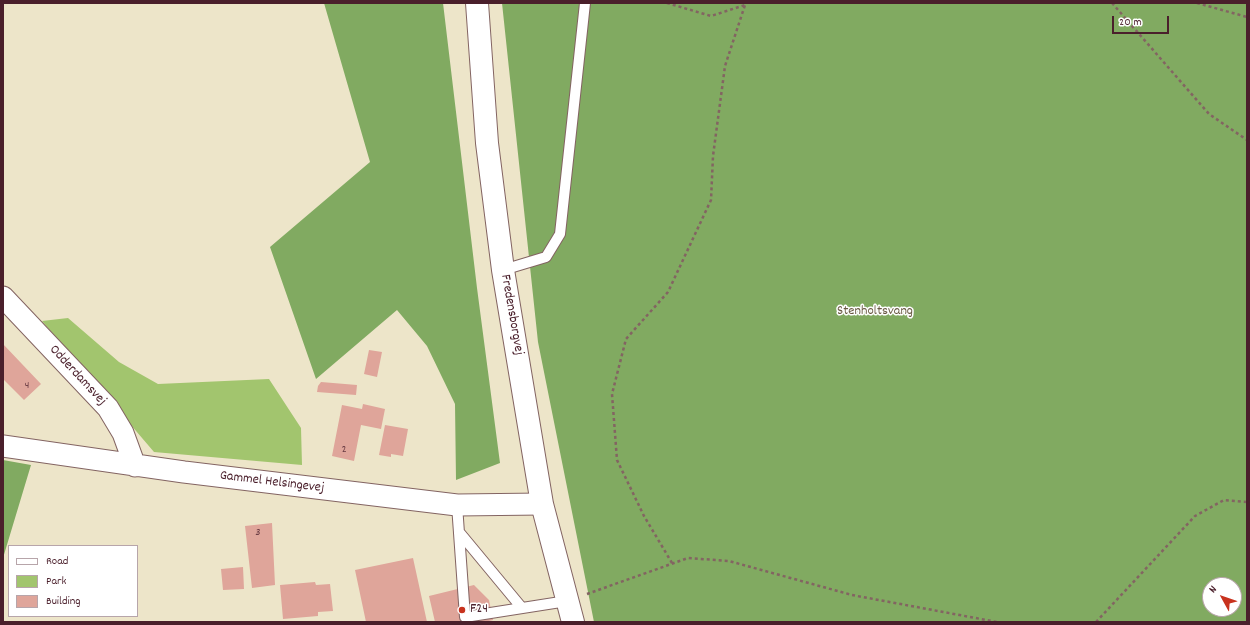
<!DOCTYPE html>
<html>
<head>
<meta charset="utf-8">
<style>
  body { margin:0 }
  #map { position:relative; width:1250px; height:625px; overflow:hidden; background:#ede5c9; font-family:Dekko,sans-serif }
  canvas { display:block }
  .frame { position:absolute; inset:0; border:4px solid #4a1f2b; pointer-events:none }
  .legend { position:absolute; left:8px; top:545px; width:130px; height:72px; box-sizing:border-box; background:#fff; border:1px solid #b7a5aa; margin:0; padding:5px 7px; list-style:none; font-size:12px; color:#4a1f2b }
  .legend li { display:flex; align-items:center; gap:8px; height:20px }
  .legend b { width:20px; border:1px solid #b7a5aa }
  .north { position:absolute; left:1202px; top:577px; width:40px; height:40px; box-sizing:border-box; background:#fff; border:1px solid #b7a5aa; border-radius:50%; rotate:310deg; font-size:11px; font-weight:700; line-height:16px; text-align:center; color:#4a1f2b }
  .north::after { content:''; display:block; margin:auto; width:14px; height:18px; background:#c8321e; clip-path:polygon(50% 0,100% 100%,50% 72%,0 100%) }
  .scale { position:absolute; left:1112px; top:16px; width:57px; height:18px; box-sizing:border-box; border:2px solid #4a1f2b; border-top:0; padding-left:5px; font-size:12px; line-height:14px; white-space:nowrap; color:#4a1f2b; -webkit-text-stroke:3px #fff; paint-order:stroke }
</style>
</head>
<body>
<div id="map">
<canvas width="1250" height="625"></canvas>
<div class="frame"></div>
<ul class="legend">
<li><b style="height:5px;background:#fff"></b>Road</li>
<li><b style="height:11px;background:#a2c56e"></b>Park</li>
<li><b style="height:11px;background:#dfa59a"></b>Building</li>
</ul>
<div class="north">N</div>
<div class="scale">20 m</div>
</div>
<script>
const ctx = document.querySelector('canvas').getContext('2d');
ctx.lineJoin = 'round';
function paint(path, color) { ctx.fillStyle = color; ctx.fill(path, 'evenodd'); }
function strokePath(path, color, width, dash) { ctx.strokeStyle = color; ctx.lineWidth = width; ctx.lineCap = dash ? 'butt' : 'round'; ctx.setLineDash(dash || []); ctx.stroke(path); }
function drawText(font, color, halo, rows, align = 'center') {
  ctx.font = font + ' Dekko,sans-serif'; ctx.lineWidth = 3; ctx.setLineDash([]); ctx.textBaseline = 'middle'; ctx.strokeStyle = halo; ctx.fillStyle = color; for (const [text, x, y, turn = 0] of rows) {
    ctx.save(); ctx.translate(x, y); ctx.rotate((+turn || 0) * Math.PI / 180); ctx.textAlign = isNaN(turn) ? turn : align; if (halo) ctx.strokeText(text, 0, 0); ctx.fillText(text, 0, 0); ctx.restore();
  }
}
paint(new Path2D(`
  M68,318L119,362L158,384L269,379L301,428L302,465L154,452L42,321Z`), '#a2c56e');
paint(new Path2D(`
  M324,3H443L477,288L500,463L456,480L455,404L427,346L397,310L316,379L270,247L370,162Z
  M502,3H1247V622H594L538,342ZM1210,585H1234V609H1210Z
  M3,460L31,465L3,558Z`), '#81aa61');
paint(new Path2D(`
  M3,344L41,384L24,400L3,379Z
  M369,350L382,352L377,377L364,374Z
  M321,382L357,385L356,395L317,392L318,386Z
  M363,404L385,409L381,429L361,425L354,461L332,456L342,405L362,409Z
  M385,425L408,429L403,456L391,454V457L379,455Z
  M272,523L275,585L252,588L245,526Z
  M413,558L427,622H366L355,570Z
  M243,567L244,589L223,590L221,569Z
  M315,582L316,585L330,584L333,611L318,612V616L283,619L280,585Z
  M474,585L489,600L493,620L484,622H435L429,596Z`), '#dfa59a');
const lane = new Path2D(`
  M503,270L546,257L560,234L585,3
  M457,505L465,617L567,601
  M459,532L522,608`);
const street = new Path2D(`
  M3,297L108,408L123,433L135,466
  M3,446L184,472L457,505L542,504`);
const secondary = new Path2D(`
  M477,3L487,143L503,270L542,504L573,622`);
strokePath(lane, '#836462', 12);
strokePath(street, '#836462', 23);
strokePath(secondary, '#836462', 24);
strokePath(new Path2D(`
  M667,3L711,16L745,5L746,3
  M1112,3L1209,114L1247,140
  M1197,3L1247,17
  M672,563L644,516L617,460L612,394L626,339L668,292L711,200L713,156L725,66L745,5
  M587,594L688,558L729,561L852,595L997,622
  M1096,622L1195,516L1224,500L1247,502`), '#836462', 2.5, [3, 3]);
strokePath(lane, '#fff', 10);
strokePath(street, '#fff', 21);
strokePath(secondary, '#fff', 22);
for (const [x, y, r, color] of [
  [462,610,4,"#c8321e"]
]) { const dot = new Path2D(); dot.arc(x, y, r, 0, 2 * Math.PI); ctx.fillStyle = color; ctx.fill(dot); strokePath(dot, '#fff', 1.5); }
drawText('12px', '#6f4047', null, [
  ["4",27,386],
  ["2",344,450],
  ["3",258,533]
]);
drawText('14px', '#695942', '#fff', [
  ["Stenholtsvang",875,312]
]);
drawText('14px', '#4a1f2b', '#fff', [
  ["Fredensborgvej",511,315,80],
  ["Odderdamsvej",77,376,47],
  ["Gammel Helsingevej",272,483,7]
]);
drawText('14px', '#4a1f2b', '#fff', [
  ["F24",470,610]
], 'left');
</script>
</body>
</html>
